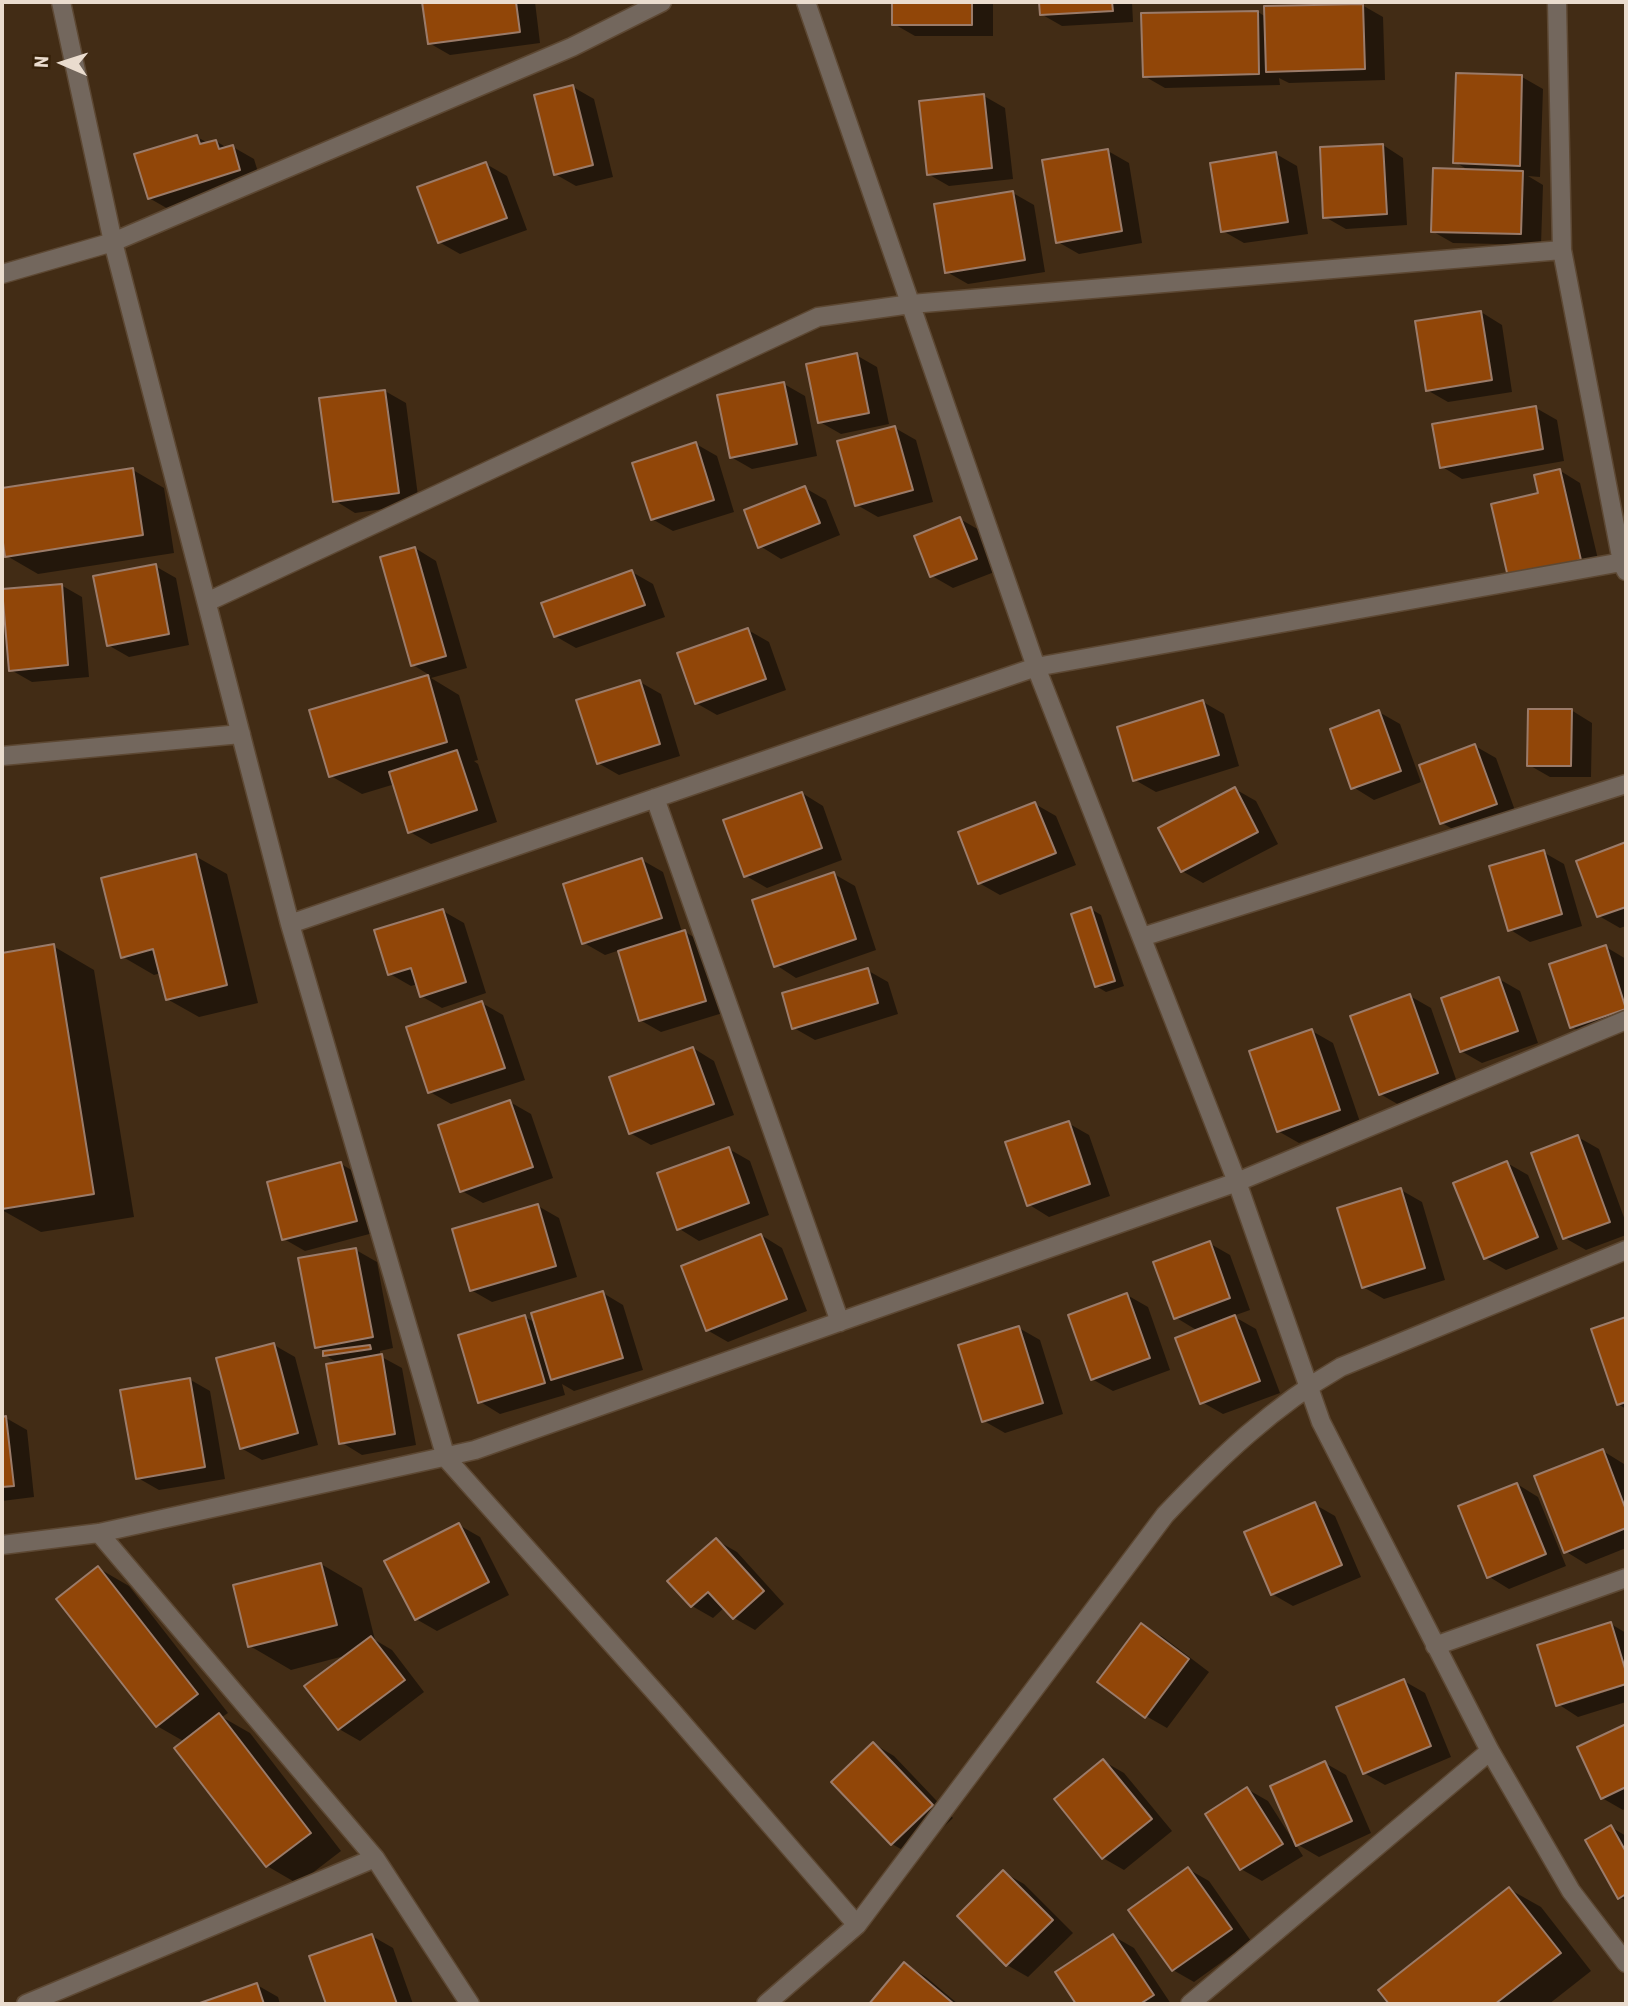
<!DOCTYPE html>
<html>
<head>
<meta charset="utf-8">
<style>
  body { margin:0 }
  #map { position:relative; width:1628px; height:2006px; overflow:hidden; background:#422c15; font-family:"Roboto Condensed",sans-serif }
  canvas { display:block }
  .frame { position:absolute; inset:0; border:4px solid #eadcce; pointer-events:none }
  .north { position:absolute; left:28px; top:28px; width:70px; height:70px; -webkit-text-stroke:5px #37220a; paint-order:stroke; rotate:273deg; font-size:19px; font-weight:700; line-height:28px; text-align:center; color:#eadcce }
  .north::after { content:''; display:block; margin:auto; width:24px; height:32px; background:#eadcce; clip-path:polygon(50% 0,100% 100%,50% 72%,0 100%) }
</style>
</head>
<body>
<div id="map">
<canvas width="1628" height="2006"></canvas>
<div class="frame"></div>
<div class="north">N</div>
</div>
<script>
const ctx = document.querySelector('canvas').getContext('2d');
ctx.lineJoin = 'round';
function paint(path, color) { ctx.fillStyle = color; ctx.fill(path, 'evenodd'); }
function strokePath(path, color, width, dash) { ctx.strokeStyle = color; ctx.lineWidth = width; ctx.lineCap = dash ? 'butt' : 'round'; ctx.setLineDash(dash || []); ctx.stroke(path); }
paint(new Path2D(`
  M424,2H535L540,43L450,55L429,43Z
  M894,2H993V36H915L894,24Z
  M1041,2H1132L1133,22L1062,26L1041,14Z
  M1362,5L1383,17L1385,80L1289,83L1279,78L1280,85L1165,88L1144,76L1258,12L1266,17Z
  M1522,77L1543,89L1540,177L1528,176L1543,185L1541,245L1453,243L1432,231L1470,171L1455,162Z
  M573,87L594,99L613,177L576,186L555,174Z
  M984,96L1005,108L1013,179L949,186L928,174Z
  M197,137L208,143L216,141L227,148L233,147L254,159L261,182L170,210L149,198Z
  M1383,145L1403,158L1407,225L1346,229L1325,217Z
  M1108,151L1129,163L1142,243L1079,254L1058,242Z
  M1276,154L1297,166L1308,234L1244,243L1223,231Z
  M486,164L507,176L527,230L460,254L439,242Z
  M1013,193L1034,205L1045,272L968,284L947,272Z
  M1481,312L1502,325L1512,392L1448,402L1427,390Z
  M856,355L877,367L889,424L841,434L820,422Z
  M784,384L805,396L817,456L752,469L731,457Z
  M385,391L406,403L419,504L355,513L334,500Z
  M1536,408L1557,420L1564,461L1462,479L1441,466Z
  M895,428L916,440L933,502L878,517L857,505Z
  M696,444L717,456L734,512L673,531L652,519Z
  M133,470L164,488L174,553L38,574L7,556L2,525V490Z
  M1559,470L1580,483L1601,572L1530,588L1509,576L1540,494Z
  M805,488L826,500L840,535L781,559L760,546Z
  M960,519L981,531L997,571L953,588L932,576Z
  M415,548L436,561L467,668L431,678L459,695L478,760L474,761L478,764L497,822L431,844L410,832L395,784L362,794L331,776L311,711L431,676L413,665Z
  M155,566L176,578L189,645L129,657L108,645Z
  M632,572L653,584L665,617L576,648L555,636Z
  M61,585L82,597L89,677L32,682L11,670Z
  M748,630L769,642L786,690L717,715L696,703Z
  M640,682L661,694L680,756L619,775L598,763Z
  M1203,702L1224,714L1239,766L1156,792L1135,780Z
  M1571,710L1592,723L1591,777H1550L1529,765Z
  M1379,712L1400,724L1421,782L1374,800L1353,787Z
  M1475,746L1496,758L1517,816L1463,835L1442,823Z
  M1235,789L1256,801L1278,844L1203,883L1182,871Z
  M802,793L823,806L842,860L767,888L746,876Z
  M1035,804L1056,816L1076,865L1000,895L979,883Z
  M1626,844V926L1620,928L1599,916L1578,862Z
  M1543,852L1564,864L1582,926L1530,942L1509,929Z
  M195,856L227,874L258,1003L199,1017L167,999L161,973L154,975L123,957Z
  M642,860L663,872L682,932H685L706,944L726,1012L661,1032L640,1020L620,950L605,955L584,943Z
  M834,874L855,886L876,950L796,978L776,965Z
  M1091,909L1101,915L1124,986L1106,992L1096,986Z
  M443,911L464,923L486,993L442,1008L421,996L418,984L411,986L390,974Z
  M53,946L94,970L134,1217L41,1232L2,1210V954Z
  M1606,947L1626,959V1028L1593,1039L1572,1027Z
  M867,970L888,982L898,1014L815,1040L794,1028Z
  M1499,979L1520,991L1538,1043L1482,1063L1461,1051Z
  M1410,996L1431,1008L1458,1085L1401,1106L1380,1094Z
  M482,1003L503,1015L525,1080L451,1104L430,1092Z
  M1312,1031L1333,1043L1360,1122L1299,1143L1278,1131Z
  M693,1048L714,1061L734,1115L651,1145L630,1133Z
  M510,1102L531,1114L553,1178L483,1203L462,1191Z
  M1068,1123L1089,1135L1110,1196L1049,1217L1028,1204Z
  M1578,1137L1599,1149L1626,1223V1235L1586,1250L1565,1238Z
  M729,1149L750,1161L769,1215L699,1241L678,1228Z
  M1507,1163L1528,1175L1558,1249L1506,1270L1485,1258Z
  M341,1164L362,1176L377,1232L305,1251L284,1239Z
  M1401,1190L1422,1202L1445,1280L1384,1299L1363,1287Z
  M538,1206L559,1218L577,1277L492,1302L471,1290Z
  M761,1235L782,1248L807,1311L728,1342L707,1330Z
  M1209,1243L1230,1255L1250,1310L1233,1316L1256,1329L1280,1393L1223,1414L1202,1402L1198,1331L1175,1317Z
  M356,1250L377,1262L393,1348L380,1351V1356L402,1368L416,1445L362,1455L341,1442L339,1364L325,1355L324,1351L317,1347Z
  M603,1293L623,1305L643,1370L574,1391L562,1384L565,1395L500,1414L479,1401L525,1317L536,1323Z
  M1127,1295L1148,1307L1170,1370L1113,1391L1092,1379Z
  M1626,1319V1409L1618,1404L1593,1330Z
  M1019,1328L1040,1340L1063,1414L1005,1433L984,1421Z
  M274,1345L295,1357L318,1445L262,1460L241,1448Z
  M189,1379L210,1391L225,1479L159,1490L138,1478Z
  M2,1418H6L27,1430L34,1497L2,1501Z
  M1603,1451L1624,1464L1626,1469V1548L1586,1564L1565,1551Z
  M1517,1484L1538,1497L1566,1566L1509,1589L1488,1576Z
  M1314,1504L1335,1516L1361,1577L1293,1606L1272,1594Z
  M459,1525L480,1537L509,1595L437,1631L416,1619Z
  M716,1540L737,1552L784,1604L755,1630L734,1618L725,1607L713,1618L692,1606Z
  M321,1564L362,1588L375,1640L392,1650L424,1692L360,1741L339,1729L348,1655L291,1670L250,1646Z
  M98,1568L129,1586L228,1713L222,1717L250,1733L341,1851L298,1884L267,1866L185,1742L157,1726Z
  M1611,1624L1626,1633V1682L1571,1699V1703L1626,1685V1702L1578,1717L1558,1704Z
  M1142,1625L1163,1637L1209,1672L1167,1728L1146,1716L1099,1682Z
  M1404,1681L1425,1693L1451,1757L1385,1785L1364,1773Z
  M1626,1726V1808L1623,1810L1602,1798L1579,1748Z
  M874,1744L894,1756L953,1818L913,1856L892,1844Z
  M1103,1761L1124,1773L1172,1831L1124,1870L1103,1858Z
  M1325,1763L1346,1775L1371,1833L1319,1857L1295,1843Z
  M1247,1789L1268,1801L1303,1856L1262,1881L1241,1869Z
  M1611,1827L1626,1836V1901L1620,1897Z
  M1188,1869L1209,1881L1251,1941L1194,1982L1173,1970L1131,1910Z
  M1003,1872L1024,1884L1073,1933L1028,1977L1007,1965Z
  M1509,1889L1541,1907L1591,1971L1549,2004H1391L1380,1990Z
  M372,1936L393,1948L413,2004H328L312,1957Z
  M1113,1936L1134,1948L1171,2004H1078L1057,1973Z
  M905,1964L926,1977L958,2004H872Z
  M257,1985L278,1997L280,2004H202Z`), '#0007');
const building = new Path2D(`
  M422,2H516L520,32L428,44Z
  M892,2H972V25H892Z
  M1039,2H1112L1113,11L1040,15Z
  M1363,4L1365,69L1266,72L1264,6Z
  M1258,11L1259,74L1143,77L1141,13Z
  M1456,73L1522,75L1520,166L1453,163Z
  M573,85L593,165L554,175L534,95Z
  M984,94L992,168L927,175L919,101Z
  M197,135L200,144L216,140L219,149L233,145L240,170L148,199L134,154Z
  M1383,144L1387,214L1323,218L1320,147Z
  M1108,149L1122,231L1056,243L1042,160Z
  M1276,152L1288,222L1221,232L1210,163Z
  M486,162L507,218L438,243L417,187Z
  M1433,168L1523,171L1521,234L1431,232Z
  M1013,191L1025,260L945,273L934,204Z
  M1481,311L1492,380L1426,391L1415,321Z
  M857,353L869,413L818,423L806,364Z
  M784,382L797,444L730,458L717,395Z
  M385,390L399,493L333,502L319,398Z
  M1536,406L1543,449L1440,468L1432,424Z
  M895,426L913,490L855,506L837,441Z
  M696,442L714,500L651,520L632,463Z
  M133,468L143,535L5,557L2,536V488Z
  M1560,469L1581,560L1508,577L1491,504L1538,493L1534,475Z
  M805,486L820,523L758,548L744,510Z
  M960,517L977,559L930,577L914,536Z
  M415,547L446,656L411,666L380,557Z
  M156,564L169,634L107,646L93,576Z
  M632,570L645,605L554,637L541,603Z
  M62,584L68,665L9,671L2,589Z
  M748,628L766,679L695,704L677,653Z
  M428,675L447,742L329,777L309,710Z
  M640,680L660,744L597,764L576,700Z
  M1203,700L1219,755L1133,781L1117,727Z
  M1528,709H1572L1571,766H1527Z
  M1379,710L1401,771L1351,789L1330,729Z
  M1475,744L1497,804L1440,824L1419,765Z
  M457,750L477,810L408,833L389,772Z
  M1235,787L1258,832L1181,872L1158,828Z
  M802,792L822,848L744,877L723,820Z
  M1035,802L1056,853L978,884L958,832Z
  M1626,842V907L1597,917L1576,861Z
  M1544,850L1562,914L1508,931L1489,866Z
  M196,854L227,985L166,1000L153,949L121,958L101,878Z
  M642,858L662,918L582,944L563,884Z
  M834,872L856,939L774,967L752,900Z
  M1091,907L1115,981L1095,987L1071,914Z
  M443,909L466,982L420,997L411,968L388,975L374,930Z
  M685,930L706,1001L639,1021L618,951Z
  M54,944L94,1194L2,1209V953Z
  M1606,945L1626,1009L1570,1028L1549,964Z
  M868,968L878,1003L792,1029L782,993Z
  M1499,977L1518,1031L1460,1052L1441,998Z
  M1410,994L1438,1073L1379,1095L1350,1016Z
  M482,1001L505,1068L428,1093L406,1027Z
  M1312,1029L1340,1110L1277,1132L1249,1051Z
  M693,1047L714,1104L629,1134L609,1077Z
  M510,1100L533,1167L460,1192L438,1125Z
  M1069,1121L1090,1184L1027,1206L1005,1142Z
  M1578,1135L1610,1222L1563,1239L1531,1153Z
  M729,1147L749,1203L677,1230L657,1173Z
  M1507,1161L1538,1237L1484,1259L1453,1183Z
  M341,1162L357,1221L282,1240L267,1182Z
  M1401,1188L1425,1268L1362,1288L1337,1208Z
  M538,1204L556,1266L470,1291L452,1229Z
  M761,1234L787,1299L706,1331L681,1266Z
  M1210,1241L1230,1298L1174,1319L1153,1262Z
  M356,1248L373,1337L315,1348L298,1258Z
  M603,1291L623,1358L551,1380L531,1313Z
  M1127,1293L1150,1358L1091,1380L1068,1315Z
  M525,1315L545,1383L478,1403L458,1335Z
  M1235,1315L1260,1381L1200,1404L1175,1338Z
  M1626,1317V1402L1617,1405L1591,1329Z
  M1019,1326L1043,1403L982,1422L958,1345Z
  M274,1343L298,1433L240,1449L216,1358Z
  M370,1345L371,1349L323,1356V1351Z
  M382,1354L395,1434L339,1444L326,1364Z
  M190,1378L205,1467L136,1479L120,1390Z
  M6,1416L14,1486L2,1487V1417Z
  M1603,1449L1626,1510V1528L1564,1553L1534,1476Z
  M1517,1483L1546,1554L1487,1578L1458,1506Z
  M1315,1502L1342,1565L1271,1595L1244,1532Z
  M459,1523L489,1582L415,1620L384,1561Z
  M716,1538L764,1591L733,1619L708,1592L691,1607L667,1581Z
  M321,1563L337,1625L248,1647L233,1585Z
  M98,1566L198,1694L156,1727L56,1599Z
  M1611,1622L1626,1672V1684L1556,1706L1537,1645Z
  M1141,1623L1189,1659L1145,1718L1097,1682Z
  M371,1636L405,1680L338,1730L304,1686Z
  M1404,1679L1431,1746L1363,1774L1336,1707Z
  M219,1713L311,1833L266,1867L174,1748Z
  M1626,1724V1787L1601,1799L1577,1747Z
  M873,1742L933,1805L891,1845L831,1782Z
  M1103,1759L1152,1819L1102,1859L1054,1799Z
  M1325,1761L1352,1821L1296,1846L1270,1786Z
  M1247,1787L1283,1844L1240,1870L1205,1814Z
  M1611,1825L1626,1852V1894L1618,1899L1585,1840Z
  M1188,1867L1232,1929L1172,1971L1128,1910Z
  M1003,1870L1053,1920L1006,1966L957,1916Z
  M1509,1887L1561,1953L1495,2004H1389L1378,1990Z
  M372,1934L397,2004H326L309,1956Z
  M1113,1934L1154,1995L1140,2004H1076L1055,1972Z
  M904,1962L954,2004H869Z
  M257,1983L264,2004H197Z`);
paint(building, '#914608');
strokePath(building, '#9b7b69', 2);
const minor = new Path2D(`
  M61,2L113,242L290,924L446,1458L671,1710L857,1925
  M806,2L1036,667L1237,1182L1321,1422L1490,1751L1571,1891L1626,1963
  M1557,2L1562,250L1622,562L1626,571
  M2,274L113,242L572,47L662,2
  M207,602L818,317L911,304L1562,250
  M2,756L241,734
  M655,798L840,1322
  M290,924L1036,667L1622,562
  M1142,937L1626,784
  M99,1533L375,1858L470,2004
  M2,1545L99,1533L475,1450L1237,1182L1626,1020
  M1435,1646L1626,1578
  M26,2004L375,1858
  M766,2004L857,1925L1165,1515C1218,1459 1273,1406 1341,1367L1626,1250
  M1190,2004L1490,1751`);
strokePath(minor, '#5d4833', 21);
strokePath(minor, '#73675d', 18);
</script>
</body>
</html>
